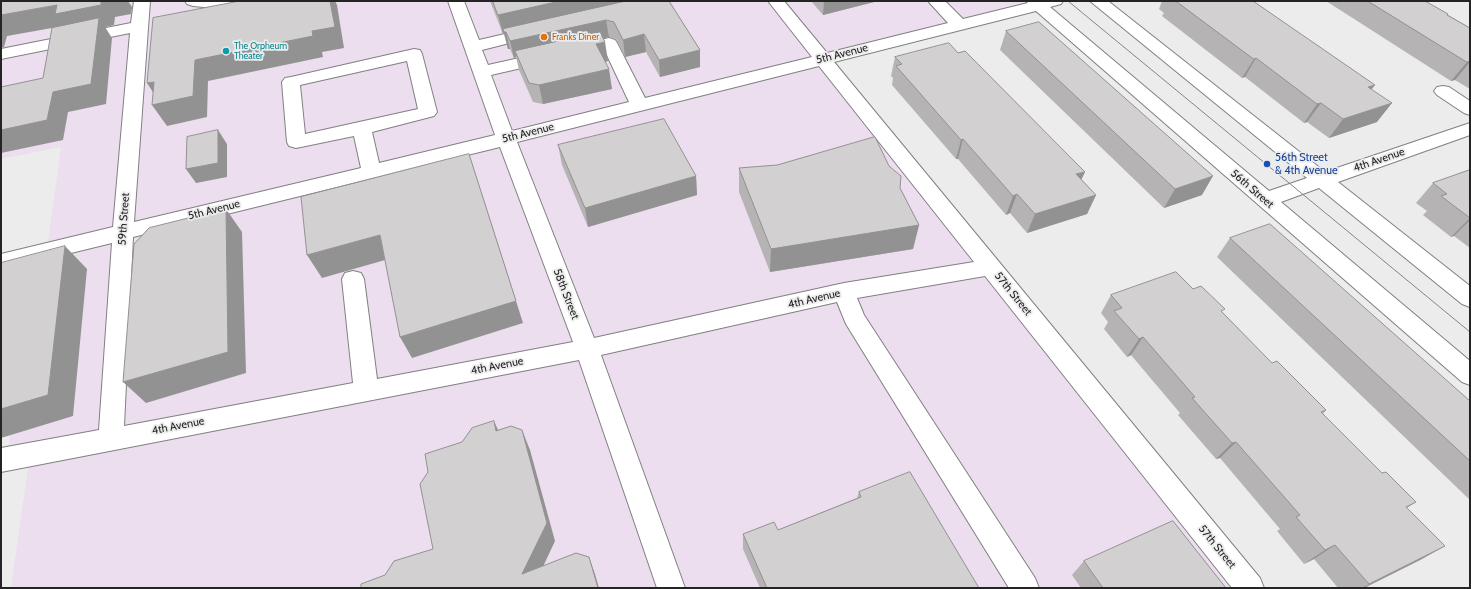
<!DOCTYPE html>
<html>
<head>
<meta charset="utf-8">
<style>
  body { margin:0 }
  #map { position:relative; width:1471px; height:589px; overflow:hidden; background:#ececed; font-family:Cabin,sans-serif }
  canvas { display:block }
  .frame { position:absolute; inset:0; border:2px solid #242424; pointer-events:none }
</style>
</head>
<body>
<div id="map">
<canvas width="1471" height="589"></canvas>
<div class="frame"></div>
</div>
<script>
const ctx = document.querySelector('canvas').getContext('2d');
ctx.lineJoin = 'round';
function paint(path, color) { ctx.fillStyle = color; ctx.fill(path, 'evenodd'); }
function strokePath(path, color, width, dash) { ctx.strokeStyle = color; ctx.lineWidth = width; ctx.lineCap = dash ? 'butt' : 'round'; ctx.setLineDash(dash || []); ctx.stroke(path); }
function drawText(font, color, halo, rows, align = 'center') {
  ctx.font = font + ' Cabin,sans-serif'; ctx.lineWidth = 3.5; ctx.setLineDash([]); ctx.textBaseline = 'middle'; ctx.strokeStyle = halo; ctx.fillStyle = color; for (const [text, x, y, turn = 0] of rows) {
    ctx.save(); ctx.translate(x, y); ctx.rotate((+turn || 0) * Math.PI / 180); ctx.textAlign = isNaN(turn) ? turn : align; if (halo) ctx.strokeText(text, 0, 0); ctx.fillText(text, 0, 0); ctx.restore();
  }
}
paint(new Path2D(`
  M1,1H1055L823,58L1250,588H11L31,448L8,452L32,254L47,250L61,147L1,159Z`), '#ecddef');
const minor = new Path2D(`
  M134,1H150L134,222L361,168L354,136L296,148L289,146L287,142L282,82L285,78L291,77L414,49L420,50L422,54L437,112L434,116L372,132L379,163L495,135L448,1H464L479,40L535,27L541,29L543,32L541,35L482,50L488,65L609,38L615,40L617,43L645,98L812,57L768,1H784L827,53L948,23L928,1H945L963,19L1028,3L1026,1H1063L1061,4L1050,7L1269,191L1307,178L1090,1H1108L1325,172L1470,123V135L1338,182L1470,286V307L1462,304L1319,188L1281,202L1470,361V385L1462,382L1036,11L834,62L1260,578L1264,588H1232L985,276L857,298L864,315L1035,578L1039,588H1009L846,324L837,302L601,355L685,588H657L579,360L1,472V448L99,430L112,243L1,270V254L113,227L130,33L1,59V49L131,23ZM604,49L629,102L512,131L491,75ZM407,61L418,109L305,134L300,85ZM819,66L974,262L844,283L594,338L517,142ZM500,147L573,342L377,379L364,279L361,273L353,271L345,273L342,279L353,383L124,426L133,237Z
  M185,1H286L284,4L250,11L193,6L187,4Z
  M1443,86L1449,87L1470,101V115L1464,113L1437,95L1434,91L1437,87Z`);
strokePath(minor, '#808081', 2);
paint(minor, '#fff');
strokePath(new Path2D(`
  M1068,1L1470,332`), '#848484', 1);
paint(new Path2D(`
  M490,1H669L700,50V67L660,77L646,52L625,57L616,39L609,37L603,38L608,61L605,62L612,89L543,104L533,102L519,70L516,57L514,58L510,49H508L504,34H503Z
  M811,1H875L874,2L823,15Z
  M1162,1H1253L1371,89L1377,122L1329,138L1307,122L1304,123L1245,77L1242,78L1162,16L1164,13L1159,9Z
  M1326,1H1425L1470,28V89L1455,80L1451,81Z
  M1006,31L1202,195L1164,208L1000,50Z
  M958,53L1085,172L1081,179L1096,195L1087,214L1027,233L1010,213L1006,215L958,159H956L892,85L893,78L891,76L895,57Z
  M558,145L696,176L697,195L588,227L562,165Z
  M739,168L900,188L919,225L913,249L770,272L739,192Z
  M1470,170V248L1454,236L1451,237L1423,215L1427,211L1416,203L1433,183Z
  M1230,238L1470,401V500L1217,257Z
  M1193,289L1222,313L1272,363L1326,410L1323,414L1382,473L1416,502L1407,508L1445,546L1420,560L1364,588H1338L1314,559L1304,564L1277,531L1280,529L1220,458L1216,459L1178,415L1180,413L1131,355L1127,357L1104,329L1108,322L1101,313L1111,295Z
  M859,492L979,588H760L743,549V534L778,530L857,498Z
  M1084,561L1226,588H1081L1072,575Z`), '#b5b3b3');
paint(new Path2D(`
  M101,1H128L132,7L131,14L115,17L114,25L105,27L112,38L106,104L68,112L63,140L1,153V130L47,120L63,26L7,36L4,47L1,48V15L57,5Z
  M330,1H335L337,5L344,48L322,52L323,57L208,81L207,117L167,126L152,105L160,103L147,83L154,82L195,60L312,31Z
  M560,1H645L506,33L510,49H508L503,29L504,34H503L498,15Z
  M824,1H875L874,2L823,15Z
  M606,20L609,37L517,57L515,51L516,57L514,58L510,41Z
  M644,34L646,52L625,57L623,40Z
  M605,42L608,61L599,63L596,44Z
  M700,50V67L660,77L659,60Z
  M1256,58L1245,77L1242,78L1254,59Z
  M1470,61V62L1455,80L1451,81L1467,62Z
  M609,69L612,89L543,104L539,85Z
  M1375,85L1360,104L1368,87Z
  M1321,103L1307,122L1304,123L1317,104Z
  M1392,103L1377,122L1329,138L1343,119Z
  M218,130L227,144V177L196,183L186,169Z
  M963,139L958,159H956L961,140Z
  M469,154L523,323L412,358L400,337Z
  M1085,172L1076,191V174Z
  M696,176L697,195L588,227L585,208Z
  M1213,176L1202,195L1164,208L1175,189Z
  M1017,194L1010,213L1006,215L1013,196Z
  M1096,195L1087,214L1027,233L1035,214Z
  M226,209L242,232L246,373L146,403L123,382Z
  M1470,218V220L1454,236L1451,237Z
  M919,225L913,249L770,272L771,249Z
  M380,235L392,258L322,278L307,255Z
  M65,246L87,269L73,416L1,438V409Z
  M1143,337L1131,355L1127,357L1139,339Z
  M494,421L503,441L496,431Z
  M522,430L530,450L555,541L533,588L522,574Z
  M1236,442L1220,458L1216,459L1232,443Z
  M1335,545L1314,559L1304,564L1325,550Z
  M1445,546L1420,560L1364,588H1362Z
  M589,557L595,574L599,588H598Z`), '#939292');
const building = new Path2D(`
  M1,1H101V5L55,14L57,5L1,15Z
  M240,1H330L335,27L312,31L313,36L195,60L193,96L152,105L154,82L147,83L153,18Z
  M493,1H560L498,15Z
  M626,1H669L700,50L659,60L644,34L623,40L614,22L606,20L510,41L506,32H504L503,29Z
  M1176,1H1253L1375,85L1368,87L1392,103L1343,119L1321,103L1317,104L1256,58L1254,59Z
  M1368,1H1425L1448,14L1447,15L1470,28V61L1467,62Z
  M99,18L91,84L53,92L47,120L1,130V87L43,78L52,28Z
  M1039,22L1213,176L1175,189L1006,31Z
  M600,32L605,42L596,44L609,69L539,85L529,83L515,51Z
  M949,43L958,53L965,51L1085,172L1076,174L1096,195L1035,214L1017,194L1013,196L963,139L961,140L896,66L902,64L895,57Z
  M664,119L696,176L585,208L558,145Z
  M218,130V163L186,169L187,137Z
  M875,137L889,166L901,176L900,188L919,225L771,249L739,168L777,165Z
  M469,154L516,301L400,337L380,235L307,255L301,197Z
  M1470,170V218L1441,196L1447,194L1433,183Z
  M226,209L228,352L123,382L134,244L149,228Z
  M1270,224L1470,401V461L1230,238Z
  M65,246L48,395L1,409V263Z
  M1176,272L1193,289L1201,286L1225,309L1221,311L1272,363L1277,361L1326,410L1321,412L1382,473L1386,472L1416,502L1406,507L1445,546L1369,584L1335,545L1325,550L1296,517L1300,515L1236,442L1232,443L1192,398L1195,397L1143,337L1139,339L1114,311L1122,308L1111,295Z
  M494,421L496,431L511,426L522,430L547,523L522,574L576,553L589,557L598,588H361V584L385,575L394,561L433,549L420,484L428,472L425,454L462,442L472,428Z
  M910,472L979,588H767L743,534L774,522L778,530L861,497L859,492Z
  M1173,521L1226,588H1103L1084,561Z`);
paint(building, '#d2d0d0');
strokePath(building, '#939292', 1);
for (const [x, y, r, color] of [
  [544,37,4,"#e8710a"],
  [226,51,4,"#0f9aa8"],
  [1267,164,4,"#1a4fb4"]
]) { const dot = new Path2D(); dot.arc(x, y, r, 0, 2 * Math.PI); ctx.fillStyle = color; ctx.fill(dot); strokePath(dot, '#ececed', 1.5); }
drawText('9px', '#c56008', '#ececed', [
  ["Franks Diner",552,37]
], 'left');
drawText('9px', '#0d838f', '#ececed', [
  ["The Orpheum",234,46],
  ["Theater",234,56]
], 'left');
drawText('11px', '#242424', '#ececed', [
  ["5th Avenue",842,54,-14],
  ["5th Avenue",528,133,-14],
  ["4th Avenue",1379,160,-19],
  ["56th Street",1252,189,41],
  ["5th Avenue",214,210,-14],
  ["59th Street",124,219,-86],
  ["58th Street",566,294,69],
  ["57th Street",1013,294,51],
  ["4th Avenue",814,299,-13],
  ["4th Avenue",497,366,-11],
  ["4th Avenue",178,426,-11],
  ["57th Street",1217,547,51]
]);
drawText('11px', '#164399', '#ececed', [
  ["56th Street",1275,158],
  ["& 4th Avenue",1275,171]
], 'left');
</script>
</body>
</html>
